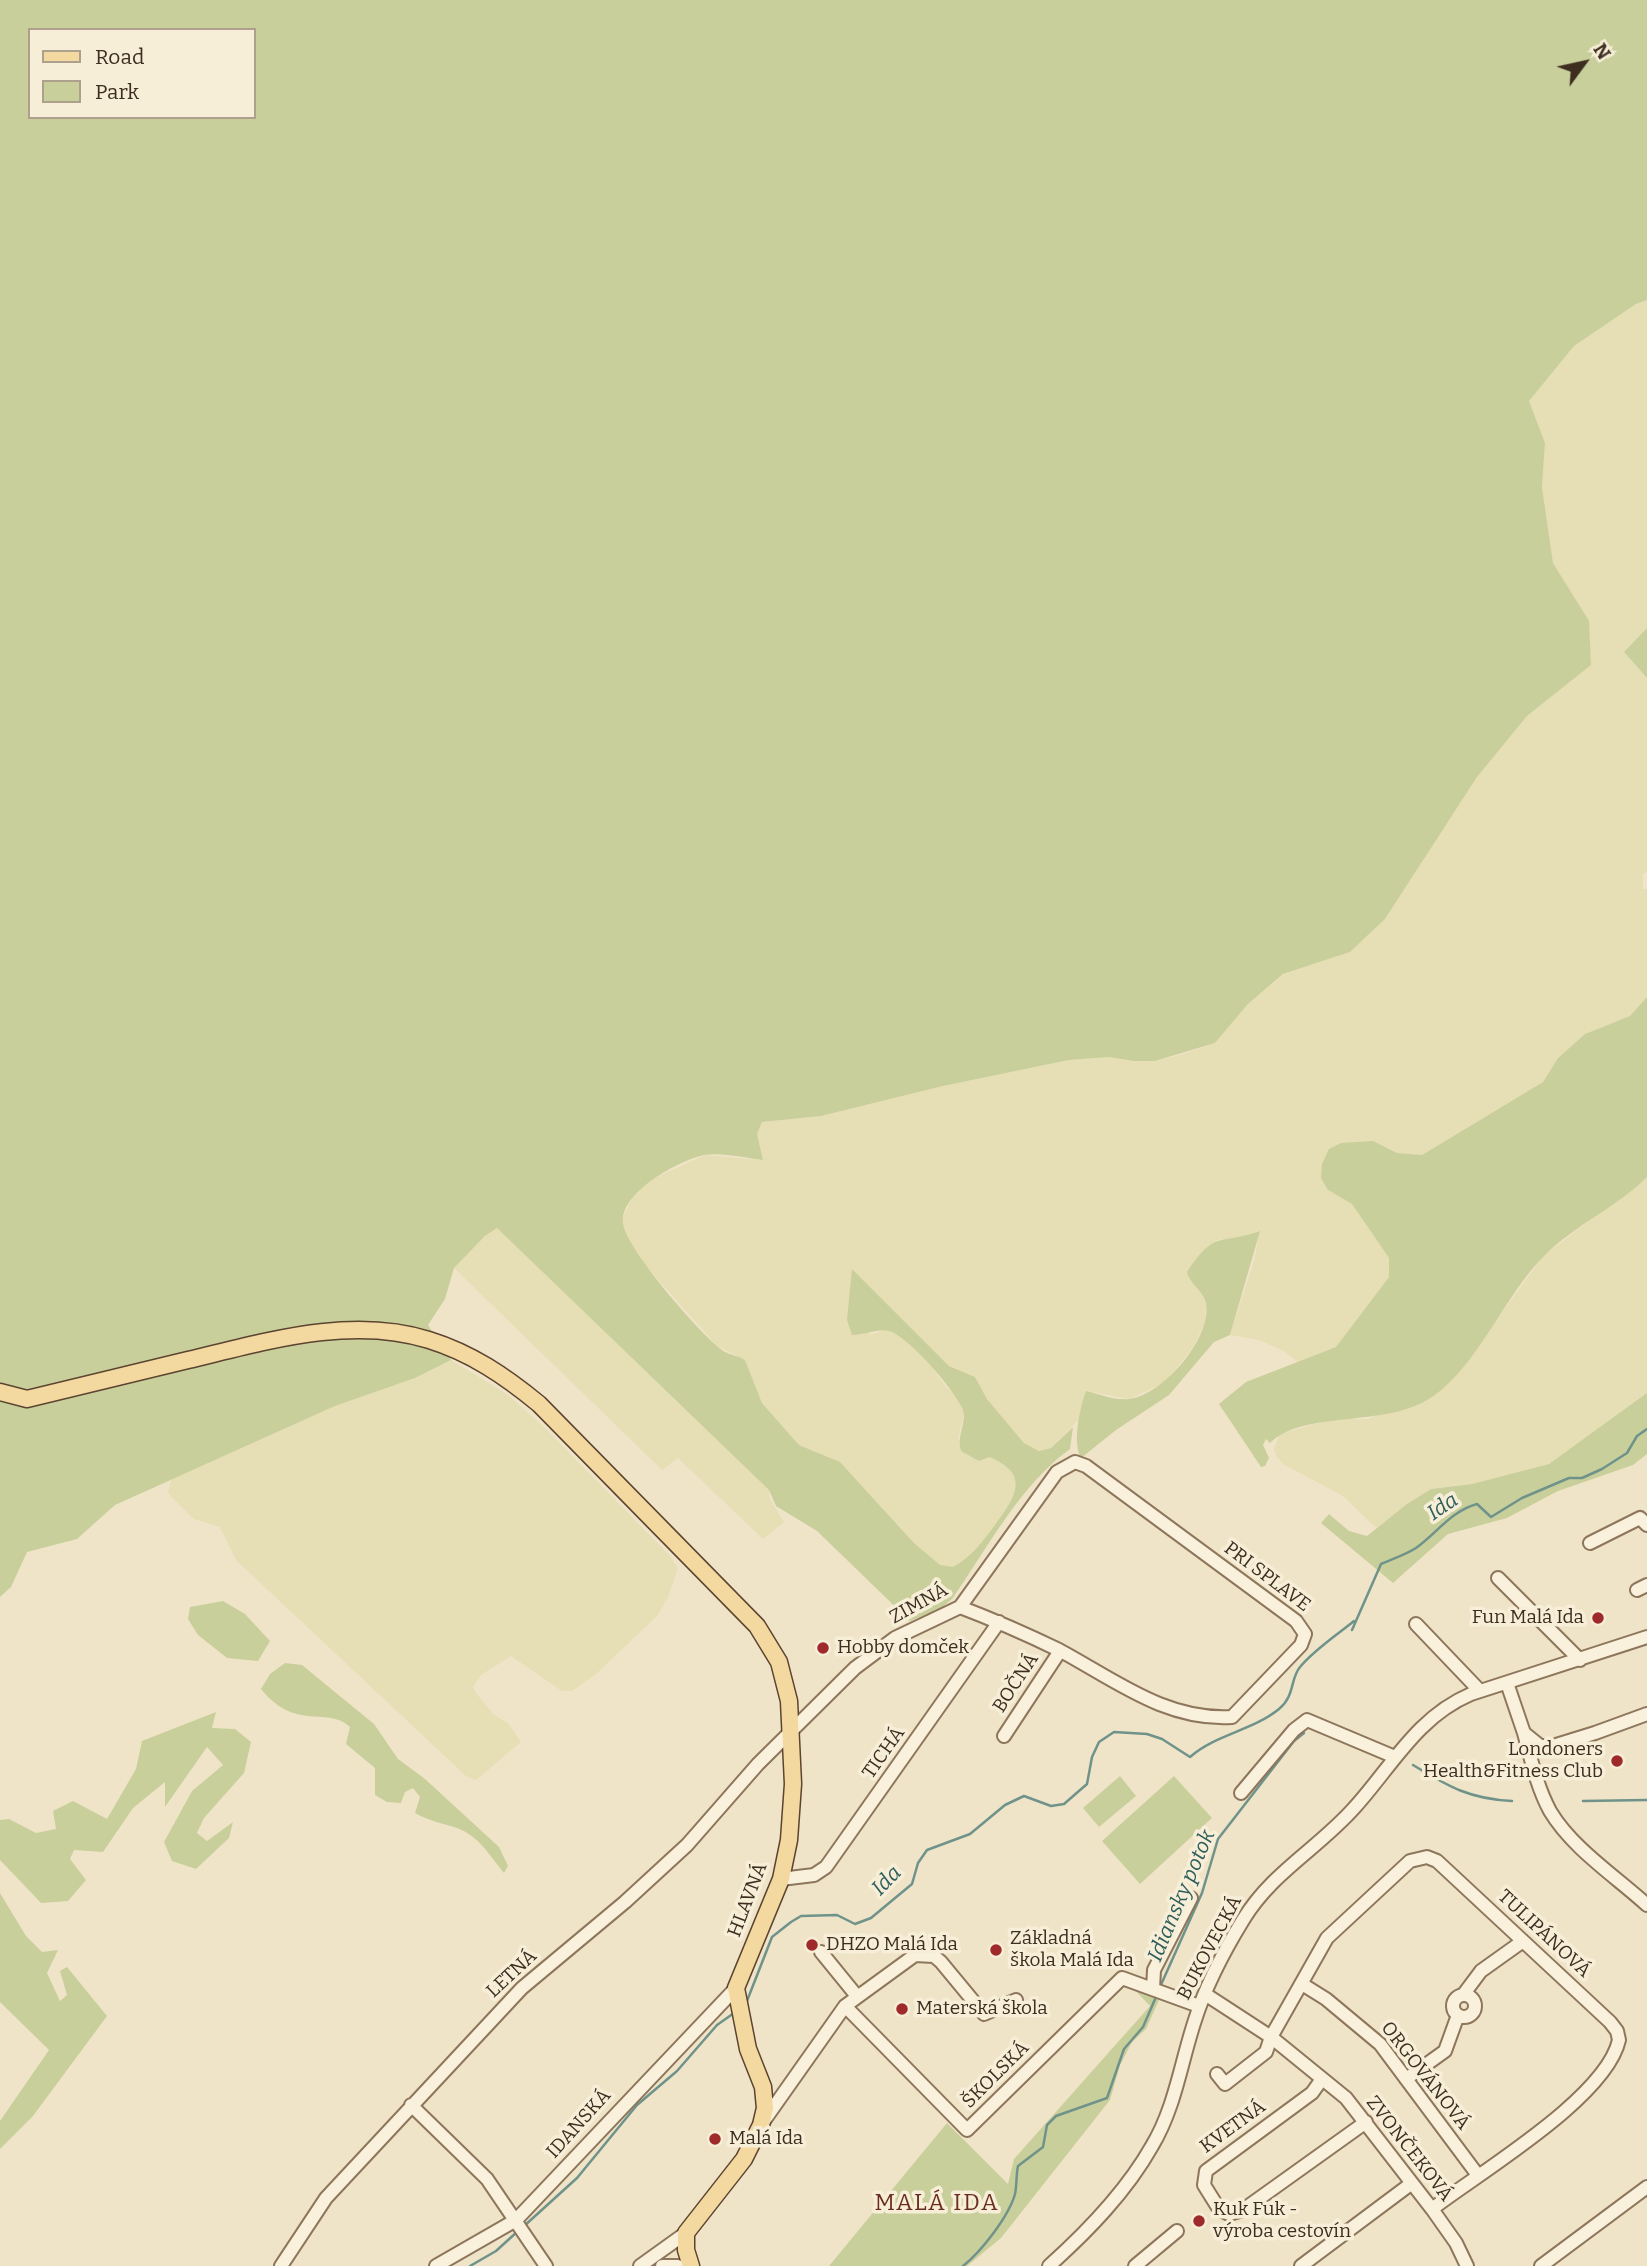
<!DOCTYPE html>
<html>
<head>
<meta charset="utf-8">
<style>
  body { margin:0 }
  #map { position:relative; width:1647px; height:2266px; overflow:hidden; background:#f0e4c8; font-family:Bitter,serif }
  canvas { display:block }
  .legend { position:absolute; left:28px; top:28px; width:228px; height:91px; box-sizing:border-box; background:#f7eed8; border:2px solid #ada18e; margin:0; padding:9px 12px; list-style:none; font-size:21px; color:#3d2e20 }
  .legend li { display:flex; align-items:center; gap:14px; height:35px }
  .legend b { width:35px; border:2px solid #ada18e }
  .north { position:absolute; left:1549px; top:28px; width:70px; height:70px; -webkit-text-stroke:5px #f7eed8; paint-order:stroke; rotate:57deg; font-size:19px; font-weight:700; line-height:28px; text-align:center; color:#3d2e20 }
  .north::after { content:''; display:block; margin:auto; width:24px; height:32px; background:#3d2e20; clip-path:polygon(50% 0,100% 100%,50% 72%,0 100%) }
</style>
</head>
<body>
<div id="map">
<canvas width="1647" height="2266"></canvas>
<ul class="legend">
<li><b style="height:9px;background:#f3d9a0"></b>Road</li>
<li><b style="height:19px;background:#c9cf9b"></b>Park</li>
</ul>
<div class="north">N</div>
</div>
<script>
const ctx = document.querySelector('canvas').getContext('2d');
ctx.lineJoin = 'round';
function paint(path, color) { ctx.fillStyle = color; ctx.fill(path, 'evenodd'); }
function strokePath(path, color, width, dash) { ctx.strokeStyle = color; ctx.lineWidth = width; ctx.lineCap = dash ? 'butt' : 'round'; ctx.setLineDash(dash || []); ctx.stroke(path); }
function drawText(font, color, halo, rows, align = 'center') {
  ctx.font = font + ' Bitter,serif'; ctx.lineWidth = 7; ctx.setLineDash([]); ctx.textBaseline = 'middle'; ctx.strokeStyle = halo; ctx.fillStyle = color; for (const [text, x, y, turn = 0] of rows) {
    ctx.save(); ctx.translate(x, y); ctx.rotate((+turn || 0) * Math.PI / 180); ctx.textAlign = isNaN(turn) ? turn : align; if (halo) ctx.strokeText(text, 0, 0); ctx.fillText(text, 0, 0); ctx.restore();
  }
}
paint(new Path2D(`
  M1647,300V628L1624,652L1647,678V872L1643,874V889H1647V997L1630,1016L1585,1034L1558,1058L1543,1082L1422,1155L1397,1153L1372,1141L1328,1190L1352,1204L1389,1258V1277L1336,1347L1298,1362L1284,1351L1259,1340L1230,1335L1255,1258L1259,1231L1241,1238L1217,1240L1189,1279L1202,1294L1206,1305L1205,1323L1193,1347L1166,1382L1129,1399L1086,1391L1080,1418L1051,1448L1039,1451L1024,1443L987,1399L975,1377L949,1366L853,1270L870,1335L886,1329L901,1335L932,1367L946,1387L957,1395L964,1414L958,1439L1008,1467L1016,1480L1015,1499L970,1558L953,1568L940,1565L914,1543L840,1462L799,1445L762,1403L745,1360L717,1346L644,1264L625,1235L622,1220L633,1196L652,1179L705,1155L763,1160L757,1134L762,1122L821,1116L943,1086L1069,1060L1109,1057L1134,1061H1155L1183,1054L1215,1043L1248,1004L1284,974L1350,952L1385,919L1477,777L1527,716L1591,665L1588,621L1553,563L1542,487L1545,443L1529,401L1574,346L1636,304Z
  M1647,1177V1393L1608,1423L1549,1464L1472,1484L1431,1489L1376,1528L1343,1496L1283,1464L1277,1457L1274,1449L1280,1433L1335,1419H1369L1464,1364L1544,1255Z
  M497,1228L769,1490L770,1499L784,1522L763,1539L678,1458L662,1470L454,1268L485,1236Z
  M451,1360L507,1394L544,1427L669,1555L678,1568L668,1597L657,1616L595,1675L572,1691H562L511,1656L481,1675L473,1687L476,1693L494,1715L508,1723L521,1742L476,1780L467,1777L236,1560L220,1527L194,1519L168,1493L171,1480L335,1406L415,1378Z`), '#e6deb5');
paint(new Path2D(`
  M0,0H1647V300L1636,304L1574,346L1529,401L1545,443L1542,487L1553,563L1589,621L1591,665L1527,716L1477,777L1385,919L1350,952L1283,974L1248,1004L1215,1043L1155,1061H1134L1109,1057L1069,1060L943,1086L821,1116L762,1122L757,1134L763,1160C746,1158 721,1152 704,1155C678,1161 620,1192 623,1223C625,1248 703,1338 725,1352C731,1355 739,1356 745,1360L762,1403L799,1445L840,1462L914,1543L940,1565L953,1567C972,1557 982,1542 995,1525C1016,1497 1031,1474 989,1457L979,1461L961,1451C957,1436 964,1428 964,1414C963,1398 906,1334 889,1331C880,1328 863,1335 852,1335L847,1320L852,1269L949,1366L975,1377L987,1399L1024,1443L1039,1451L1051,1448L1073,1427L1070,1449C1020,1485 987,1549 952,1599L940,1609L910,1621L817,1531L776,1506L769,1490L497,1228L485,1236L454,1268L445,1299L428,1325L451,1360L415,1378L335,1406L115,1505L77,1539L27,1552L11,1587L0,1597ZM30,30H254V117H30Z
  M1647,628V678L1624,652Z
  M1647,997V1177C1617,1207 1575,1225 1545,1255C1505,1294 1478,1366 1432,1397C1384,1429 1305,1409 1270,1443L1266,1439L1263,1445L1269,1458L1265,1466L1261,1467L1219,1404L1246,1382L1336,1347L1389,1277V1258L1352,1204L1328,1190L1321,1178L1322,1164L1329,1149L1341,1143L1373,1141L1397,1153L1422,1155L1543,1082L1558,1058L1585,1034L1630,1016Z
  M1260,1231L1230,1335L1214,1342L1169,1395L1116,1430L1081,1458C1072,1441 1080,1408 1086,1391C1099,1394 1116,1401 1129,1399C1162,1396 1212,1338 1206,1304C1204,1291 1190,1285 1187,1272C1216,1229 1217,1246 1260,1231Z
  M1647,1393V1454L1633,1465L1558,1491L1507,1518L1448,1534L1393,1583L1321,1523L1329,1514L1349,1531L1367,1536L1407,1504L1431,1489L1472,1484L1549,1464Z
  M223,1601L245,1614L270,1641L258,1661L227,1658L198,1635L188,1619L190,1607Z
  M285,1663L302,1665L374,1724L398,1759L425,1779L499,1847L508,1866L504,1873C490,1856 479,1836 457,1828C442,1823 429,1821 415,1813L420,1797L413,1788L405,1792L401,1803L387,1802L375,1795V1768L346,1744L350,1727C329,1706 295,1732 261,1689L270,1674Z
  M216,1712L212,1728L235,1729L251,1742L244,1773L204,1818L197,1833L207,1841L233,1822L229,1838L196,1869L172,1861L164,1842L192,1791L223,1765L207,1747L165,1807V1782L133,1808L103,1852L74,1850L70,1859L86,1880L68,1901L41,1903L0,1860V1820L9,1819L36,1833L56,1829L53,1811L73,1801L107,1819L136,1769L142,1741Z
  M1120,1776L1136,1796L1099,1827L1083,1808Z
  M1174,1776L1212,1818L1140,1884L1102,1841Z
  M0,1893L26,1936L42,1952L58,1950L47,1973L60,2001L67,1995L60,1971L67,1967L107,2016L33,2116L0,2149V2121L49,2050L0,2002Z
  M1131,1986L1159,2000L1146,2029L1132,2042L1120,2065L1110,2100L1001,2238L967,2266H829L947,2123L1008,2184L1014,2159L1150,2006Z`), '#c9cf9b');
strokePath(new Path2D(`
  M1352,1630L1381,1564C1392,1559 1405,1555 1416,1548C1437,1533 1451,1511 1477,1504L1491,1517L1522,1498L1569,1478H1582L1602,1469L1627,1453L1637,1436L1647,1429
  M1413,1765C1449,1787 1470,1799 1512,1801
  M1583,1801L1647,1800
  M1160,1987L1202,1893L1218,1839L1294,1741L1304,1733
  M745,2006L772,1937L791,1922L801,1916L837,1915L855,1924L871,1918L912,1884L918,1863L927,1850L970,1834L1005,1805L1024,1796L1051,1806L1064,1804L1087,1784L1092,1757L1099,1742L1114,1732L1147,1734L1162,1739L1190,1757C1216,1734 1252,1731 1279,1709C1295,1696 1290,1679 1300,1667C1315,1649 1337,1635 1354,1621
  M523,2227L577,2178L637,2105L677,2071L717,2025L734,2013
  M470,2266L496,2251L518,2231
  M963,2266C981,2252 1009,2216 1015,2194C1017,2185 1016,2175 1018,2166L1043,2147L1047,2125L1056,2116L1107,2098L1124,2049L1143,2027L1156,1997`), '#6f938a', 2.5);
const minor = new Path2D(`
  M1590,1543L1640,1518L1647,1525
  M1498,1578L1580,1660
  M1637,1590L1647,1585
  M1416,1624L1480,1691
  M1507,1683L1524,1733L1540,1746H1553L1595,1733L1647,1714
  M1524,1733C1531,1759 1537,1787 1550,1811C1572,1848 1615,1876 1647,1905
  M1004,1736L1060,1651
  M1241,1793L1294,1730L1307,1720L1395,1757
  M781,1879L814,1875L826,1867L999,1622
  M821,1952L856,1995
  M1302,1984L1326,1999L1380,2044L1477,2174
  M1153,1989L1154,1970L1191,1898
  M1205,1994L1271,2037L1346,2098L1432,2209L1456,2243L1467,2266
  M1463,1995L1481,1971L1523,1941
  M1453 2006a11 11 0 1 1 22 0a11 11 0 1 1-22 0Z
  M845,2006L967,2130L1122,1978L1199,2006
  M1217,2074L1225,2084L1266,2052L1271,2037L1327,1938L1410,1861L1427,1857L1437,1861L1610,2022L1617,2031L1619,2040C1606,2098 1480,2172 1432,2209
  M1322,2079L1312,2093L1206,2171L1204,2185L1219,2209L1229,2214L1243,2210L1366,2122
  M1406,2079L1445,2051L1458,2015
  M411,2105L487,2179L546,2266
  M761,2125L845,2006L915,1955L934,1956L941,1962L984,2014L1016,2000
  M281,2266L326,2198L522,1988L625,1902L687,1845L758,1764L855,1668L895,1638L960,1607L1057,1472L1075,1462L1086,1466L1296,1621L1305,1634L1301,1645L1232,1717C1166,1721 1115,1680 1059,1650C1026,1634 994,1620 960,1607
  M436,2266L516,2220L736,1988
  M640,2266L686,2233
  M662,2266H678
  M1049,2266C1088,2231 1126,2192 1152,2146C1175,2108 1181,2062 1195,2020C1206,1985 1224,1951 1243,1920C1272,1872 1319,1848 1355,1807C1392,1766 1417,1717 1471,1694L1647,1637
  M1135,2266L1177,2231
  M1301,2266L1412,2183
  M1541,2266L1647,2187`);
const major = new Path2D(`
  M0,1392L27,1399C80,1386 134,1373 188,1360C264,1342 351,1315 429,1340C471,1353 505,1376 539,1404L757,1626L779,1662L789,1701L793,1784L789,1840L781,1879L736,1988L748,2049L763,2087L765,2108L761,2125L744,2159L686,2233V2250L691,2266`);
strokePath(minor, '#8d765c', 16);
strokePath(major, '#5b4430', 19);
strokePath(minor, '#faf1dc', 12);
strokePath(major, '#f3d9a0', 16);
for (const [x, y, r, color] of [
  [1598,1618,7,"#9e2a2b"],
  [823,1648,7,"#9e2a2b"],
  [1617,1761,7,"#9e2a2b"],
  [812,1945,7,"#9e2a2b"],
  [996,1950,7,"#9e2a2b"],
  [902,2009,7,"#9e2a2b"],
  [715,2139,7,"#9e2a2b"],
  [1199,2221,7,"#9e2a2b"]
]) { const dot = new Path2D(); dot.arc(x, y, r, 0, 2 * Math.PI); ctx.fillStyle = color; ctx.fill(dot); strokePath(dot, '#f7eed8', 2.5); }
drawText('19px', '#3d2e20', '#f7eed8', [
  ["PRI SPLAVE",1267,1577,37],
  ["ZIMNÁ",919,1604,-29],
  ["BOČNÁ",1016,1683,-57],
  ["TICHÁ",884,1753,-55],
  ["HLAVNÁ",748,1900,-69],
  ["TULIPÁNOVÁ",1544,1934,43],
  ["BUKOVECKÁ",1210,1948,-62],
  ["LETNÁ",512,1974,-43],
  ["ŠKOLSKÁ",996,2075,-45],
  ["ORGOVÁNOVÁ",1425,2076,52],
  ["IDANSKÁ",579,2124,-48],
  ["KVETNÁ",1233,2127,-36],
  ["ZVONČEKOVÁ",1409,2149,52]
]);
drawText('19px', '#3d2e20', '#f7eed8', [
  ["Fun Malá Ida",1584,1618,"right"],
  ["Hobby domček",837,1648],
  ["Londoners",1603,1750,"right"],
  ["Health&Fitness Club",1603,1772,"right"],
  ["Základná",1010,1939],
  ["škola Malá Ida",1010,1961],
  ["DHZO Malá Ida",826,1945],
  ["Materská škola",916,2009],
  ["Malá Ida",729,2139],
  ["Kuk Fuk -",1213,2210],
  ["výroba cestovín",1213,2232]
], 'left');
drawText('italic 21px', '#2f5d5a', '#f7eed8', [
  ["Ida",1443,1507,-34],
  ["Ida",887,1881,-46],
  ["Idiansky potok",1182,1896,-67]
]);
ctx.letterSpacing = '2px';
drawText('23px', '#6b2e1e', '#f7eed8', [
  ["MALÁ IDA",937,2204]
]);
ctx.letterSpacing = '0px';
</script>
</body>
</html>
